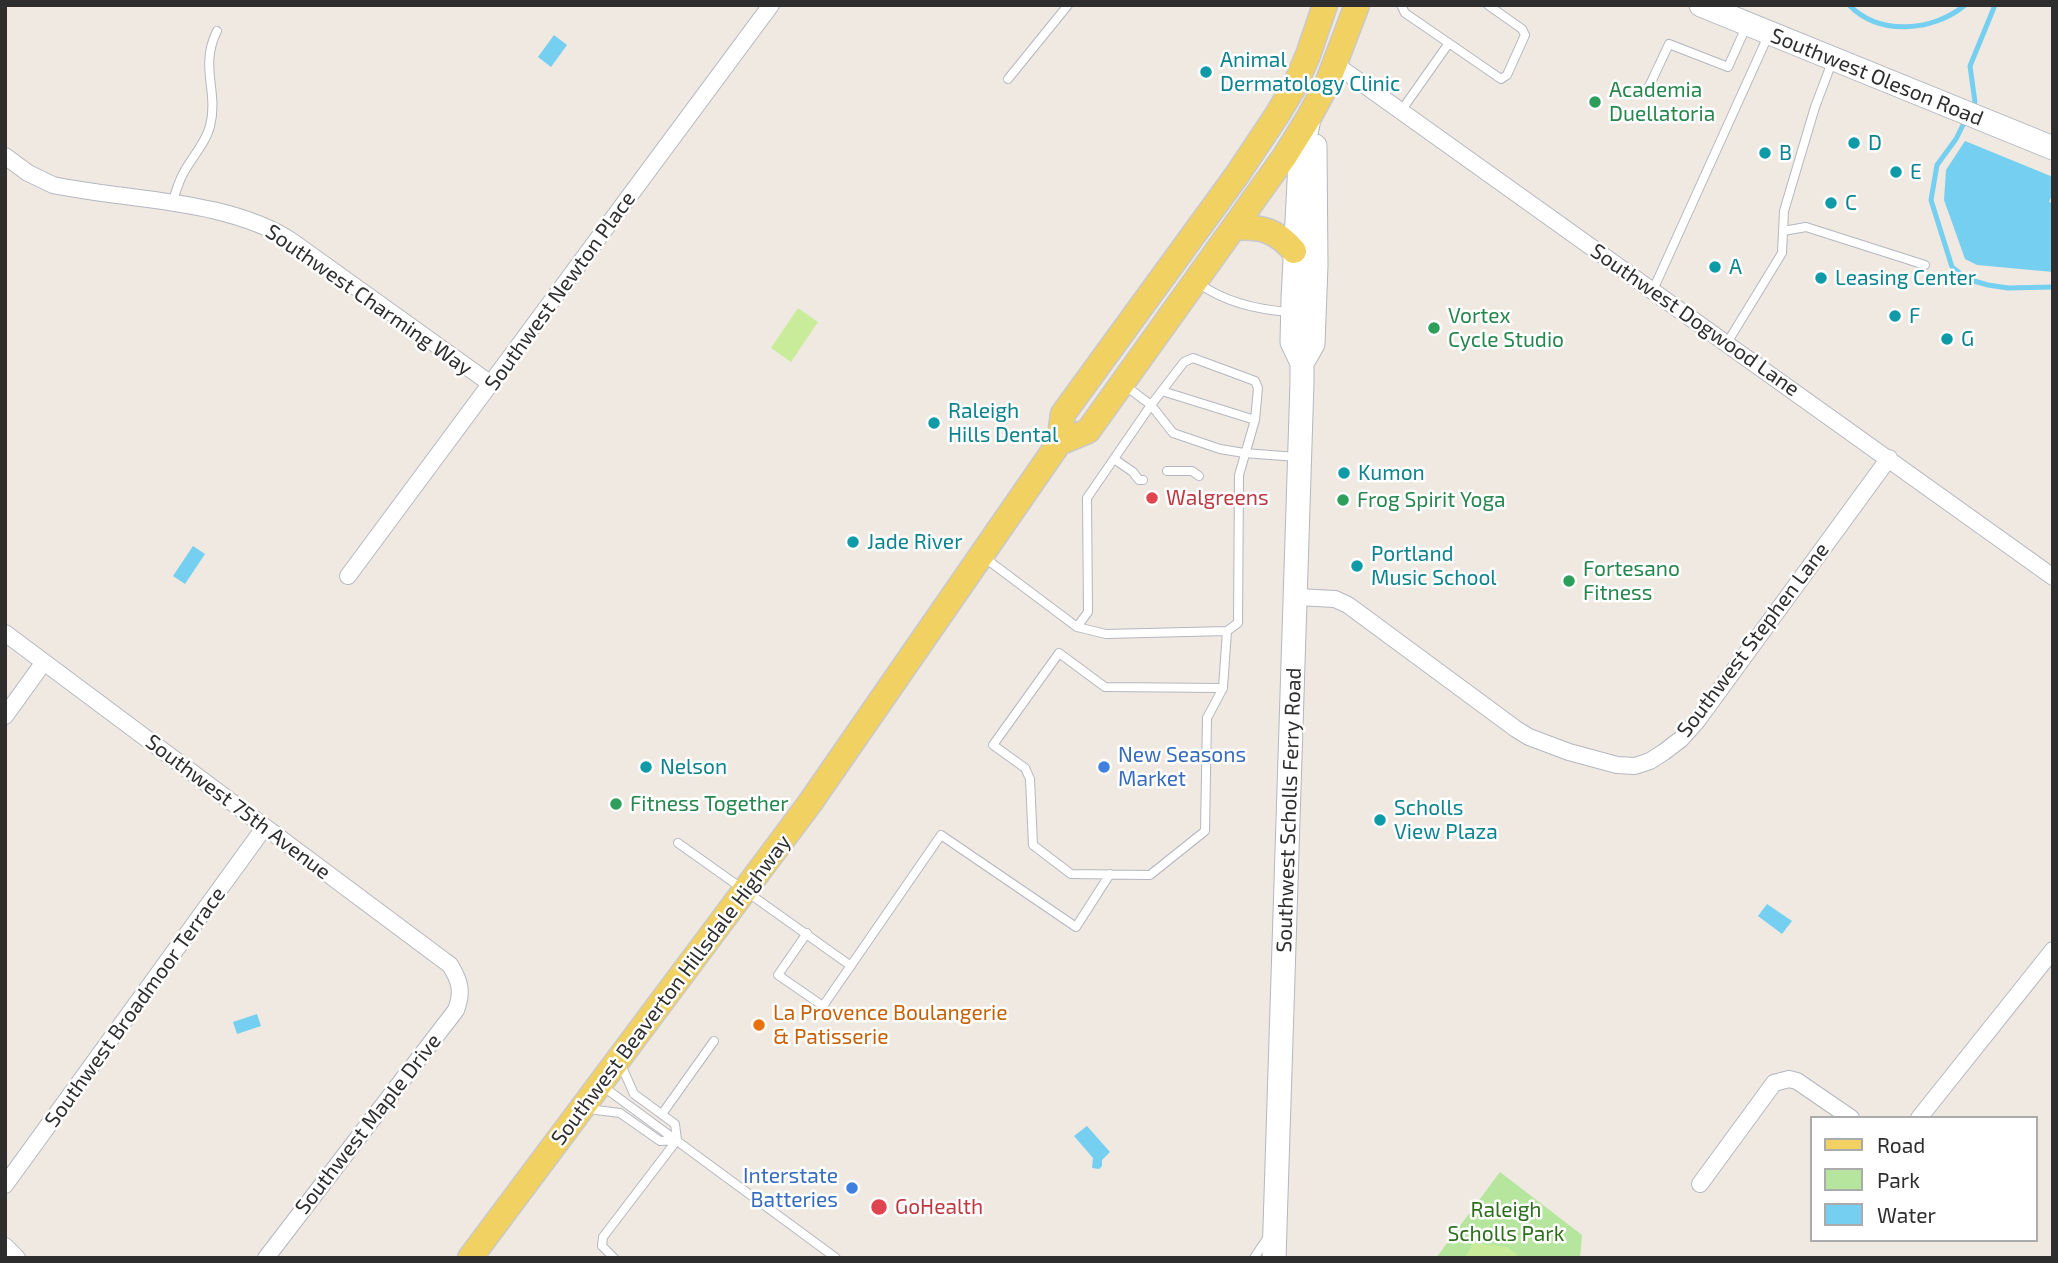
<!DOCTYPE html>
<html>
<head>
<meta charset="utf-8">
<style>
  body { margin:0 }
  #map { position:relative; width:2058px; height:1263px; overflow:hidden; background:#efe9e1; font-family:"Exo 2",sans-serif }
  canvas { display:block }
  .frame { position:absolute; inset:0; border:7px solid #2e2e2e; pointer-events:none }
  .legend { position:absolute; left:1810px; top:1116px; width:228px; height:126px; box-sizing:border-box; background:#fff; border:2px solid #ababab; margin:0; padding:9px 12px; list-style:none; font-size:21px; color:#2e2e2e }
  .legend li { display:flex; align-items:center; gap:14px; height:35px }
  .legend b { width:35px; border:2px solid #ababab }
</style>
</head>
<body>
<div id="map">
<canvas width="2058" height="1263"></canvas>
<div class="frame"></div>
<ul class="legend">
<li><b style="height:9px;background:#f2d163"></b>Road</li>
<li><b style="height:19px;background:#b6e59e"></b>Park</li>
<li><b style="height:19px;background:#75cff0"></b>Water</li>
</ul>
</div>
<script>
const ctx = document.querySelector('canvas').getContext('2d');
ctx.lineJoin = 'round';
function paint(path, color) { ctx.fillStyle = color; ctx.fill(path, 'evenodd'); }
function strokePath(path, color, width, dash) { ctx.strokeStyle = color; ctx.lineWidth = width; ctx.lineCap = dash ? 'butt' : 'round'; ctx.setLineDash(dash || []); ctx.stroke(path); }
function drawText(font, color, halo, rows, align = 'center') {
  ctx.font = font + ' "Exo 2",sans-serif'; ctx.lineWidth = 5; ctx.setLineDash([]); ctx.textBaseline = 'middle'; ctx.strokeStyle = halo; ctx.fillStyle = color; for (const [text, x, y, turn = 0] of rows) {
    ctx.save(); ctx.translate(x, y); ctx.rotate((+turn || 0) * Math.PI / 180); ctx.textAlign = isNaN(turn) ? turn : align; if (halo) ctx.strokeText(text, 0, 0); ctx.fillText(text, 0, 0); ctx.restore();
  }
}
paint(new Path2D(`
  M1500,1172L1582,1235L1580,1258H1436Z`), '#b6e59e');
paint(new Path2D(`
  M798,308L818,322L791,362L771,348Z
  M1473,1243L1507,1247L1517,1254L1515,1258H1465Z`), '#c9ec9a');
paint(new Path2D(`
  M554,35L567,45L551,67L538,57Z
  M1965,141L2053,177V193L2049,202L2053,203V272L1977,265L1965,259L1944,200L1946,170Z
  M193,546L205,554L185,584L173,576Z
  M1767,904L1792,921L1782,934L1758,916Z
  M257,1014L261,1026L237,1034L233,1022Z
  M1087,1126L1110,1152L1102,1160V1166L1099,1169L1092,1168L1093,1158L1074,1136Z`), '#75cff0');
strokePath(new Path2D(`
  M1849,5C1879,36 1933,32 1965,5
  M1972,107L1975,102L1970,66L1995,5
  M1966,119L1956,139L1937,165L1931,200L1952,267L1967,279L1988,285L2008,288L2053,287`), '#75cff0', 5);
const service = new Path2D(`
  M1401,5L1405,13L1501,79L1507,75L1525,35L1522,29L1488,5
  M1008,79L1068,5
  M1646,93L1669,44L1728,67L1747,25
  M1401,111L1449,43
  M172,204C175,194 178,183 183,174C191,158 206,143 210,126C219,91 199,67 217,31
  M1783,231L1806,227L1925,265
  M1198,283C1226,303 1258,310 1291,312
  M1653,290L1768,36
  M1727,343L1782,253L1784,211L1815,107L1832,62
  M1123,384L1151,405L1173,433L1220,449L1244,453L1297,457
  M1162,391L1255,420
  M1114,459L1133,472L1139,480H1143
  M1167,471H1192L1199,476
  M985,558L1077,627L1106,634L1227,631L1238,623L1239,475L1255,420L1258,388L1255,381L1193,358L1184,362L1151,405L1087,498L1088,612L1077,627
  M1223,688L1105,687L1059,653L993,745L1025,768L1030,779L1033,845L1071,874L1150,875L1205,831L1207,718L1223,688L1227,631
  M678,843L851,966
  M807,933L778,975L823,1006L941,835L1076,927L1110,874
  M621,1065L634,1094L675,1124L677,1140
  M601,1085L836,1258
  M588,1109L620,1113L660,1141L677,1140
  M662,1114L714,1041
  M614,1258L602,1246L603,1237L677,1140
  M1254,1258L1268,1237`);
const minor = new Path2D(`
  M1335,64L2053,577
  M5,156L28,173L53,185C129,201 229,199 293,242L491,384
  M348,576L771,5
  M1297,597L1335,599L1348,605L1516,729L1529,737L1569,752L1617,765L1635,766L1650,761L1664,752L1681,739L1697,721L1889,458
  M5,633L450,965C460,981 463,992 456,1010L266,1258
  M5,716L44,662
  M1919,1118L2053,950
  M1700,1184L1774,1083L1789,1079L1797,1081L1851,1118
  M5,1185L264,828
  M5,1246L17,1258`);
const secondary = new Path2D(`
  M1701,5L2053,148
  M1302,363L1313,344L1316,265L1315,146
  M1274,1258L1302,382V363L1292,342L1293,299L1300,162L1308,124`);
const primary = new Path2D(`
  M1235,228C1262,226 1277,231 1294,251
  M1059,443L1088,431L1285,156L1308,119L1327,84L1357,5
  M470,1258L810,803L1059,443L1063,414L1237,175L1277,115L1295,85L1308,55L1325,5`);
strokePath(service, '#b4b7c1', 10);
strokePath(minor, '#b4b7c1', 18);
strokePath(secondary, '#b4b7c1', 25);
strokePath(primary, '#c9c9c9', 27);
strokePath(service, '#fff', 8);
strokePath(minor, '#fff', 16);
strokePath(secondary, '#fff', 23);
strokePath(primary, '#f2d163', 24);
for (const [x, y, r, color] of [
  [1206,72,7,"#0f9aa8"],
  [1595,102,7,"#2e9e5b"],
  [1854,143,7,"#0f9aa8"],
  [1765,153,7,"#0f9aa8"],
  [1896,172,7,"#0f9aa8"],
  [1831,203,7,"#0f9aa8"],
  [1715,267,7,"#0f9aa8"],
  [1821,278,7,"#0f9aa8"],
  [1895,316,7,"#0f9aa8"],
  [1434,328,7,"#2e9e5b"],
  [1947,339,7,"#0f9aa8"],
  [934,423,7,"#0f9aa8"],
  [1344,473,7,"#0f9aa8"],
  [1152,498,7,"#e0444e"],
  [1343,500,7,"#2e9e5b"],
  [853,542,7,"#0f9aa8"],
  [1357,566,7,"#0f9aa8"],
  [1569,581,7,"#2e9e5b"],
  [646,767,7,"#0f9aa8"],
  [1104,767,7,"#3f7fe0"],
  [616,804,7,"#2e9e5b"],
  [1380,820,7,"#0f9aa8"],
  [759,1025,7,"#e8710a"],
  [852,1188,7,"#3f7fe0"],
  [879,1207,9,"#e0444e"]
]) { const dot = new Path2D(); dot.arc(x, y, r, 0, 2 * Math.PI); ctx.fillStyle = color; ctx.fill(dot); strokePath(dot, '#fff', 2.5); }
drawText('21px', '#0d838f', '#fff', [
  ["Animal",1220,60],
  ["Dermatology Clinic",1220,84],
  ["D",1868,143],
  ["B",1779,153],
  ["E",1910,172],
  ["C",1845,203],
  ["A",1729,267],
  ["Leasing Center",1835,278],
  ["F",1909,316],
  ["G",1961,339],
  ["Raleigh",948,411],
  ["Hills Dental",948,435],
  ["Kumon",1358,473],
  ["Jade River",867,542],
  ["Portland",1371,554],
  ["Music School",1371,578],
  ["Nelson",660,767],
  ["Scholls",1394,808],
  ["View Plaza",1394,832]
], 'left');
drawText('21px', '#2e2e2e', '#fff', [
  ["Southwest Oleson Road",1877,77,22],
  ["Southwest Newton Place",560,291,-54],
  ["Southwest Charming Way",369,300,35],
  ["Southwest Dogwood Lane",1695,320,35],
  ["Southwest Stephen Lane",1753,640,-53],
  ["Southwest 75th Avenue",238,807,37],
  ["Southwest Scholls Ferry Road",1289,810,-88],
  ["Southwest Beaverton Hillsdale Highway",671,990,-53],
  ["Southwest Broadmoor Terrace",135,1007,-54],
  ["Southwest Maple Drive",368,1124,-52]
]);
drawText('21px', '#27864d', '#fff', [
  ["Academia",1609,90],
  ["Duellatoria",1609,114],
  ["Vortex",1448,316],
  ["Cycle Studio",1448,340],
  ["Frog Spirit Yoga",1357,500],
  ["Fortesano",1583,569],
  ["Fitness",1583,593],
  ["Fitness Together",630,804]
], 'left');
drawText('21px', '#be3a42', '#fff', [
  ["Walgreens",1166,498],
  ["GoHealth",895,1207]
], 'left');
drawText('21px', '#366cbe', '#fff', [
  ["New Seasons",1118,755],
  ["Market",1118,779],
  ["Interstate",838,1176,"right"],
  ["Batteries",838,1200,"right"]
], 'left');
drawText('21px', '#c56008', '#fff', [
  ["La Provence Boulangerie",773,1013],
  ["& Patisserie",773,1037]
], 'left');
drawText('21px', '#2c6e1b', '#fff', [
  ["Raleigh",1506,1210],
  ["Scholls Park",1506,1234]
]);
</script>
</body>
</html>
